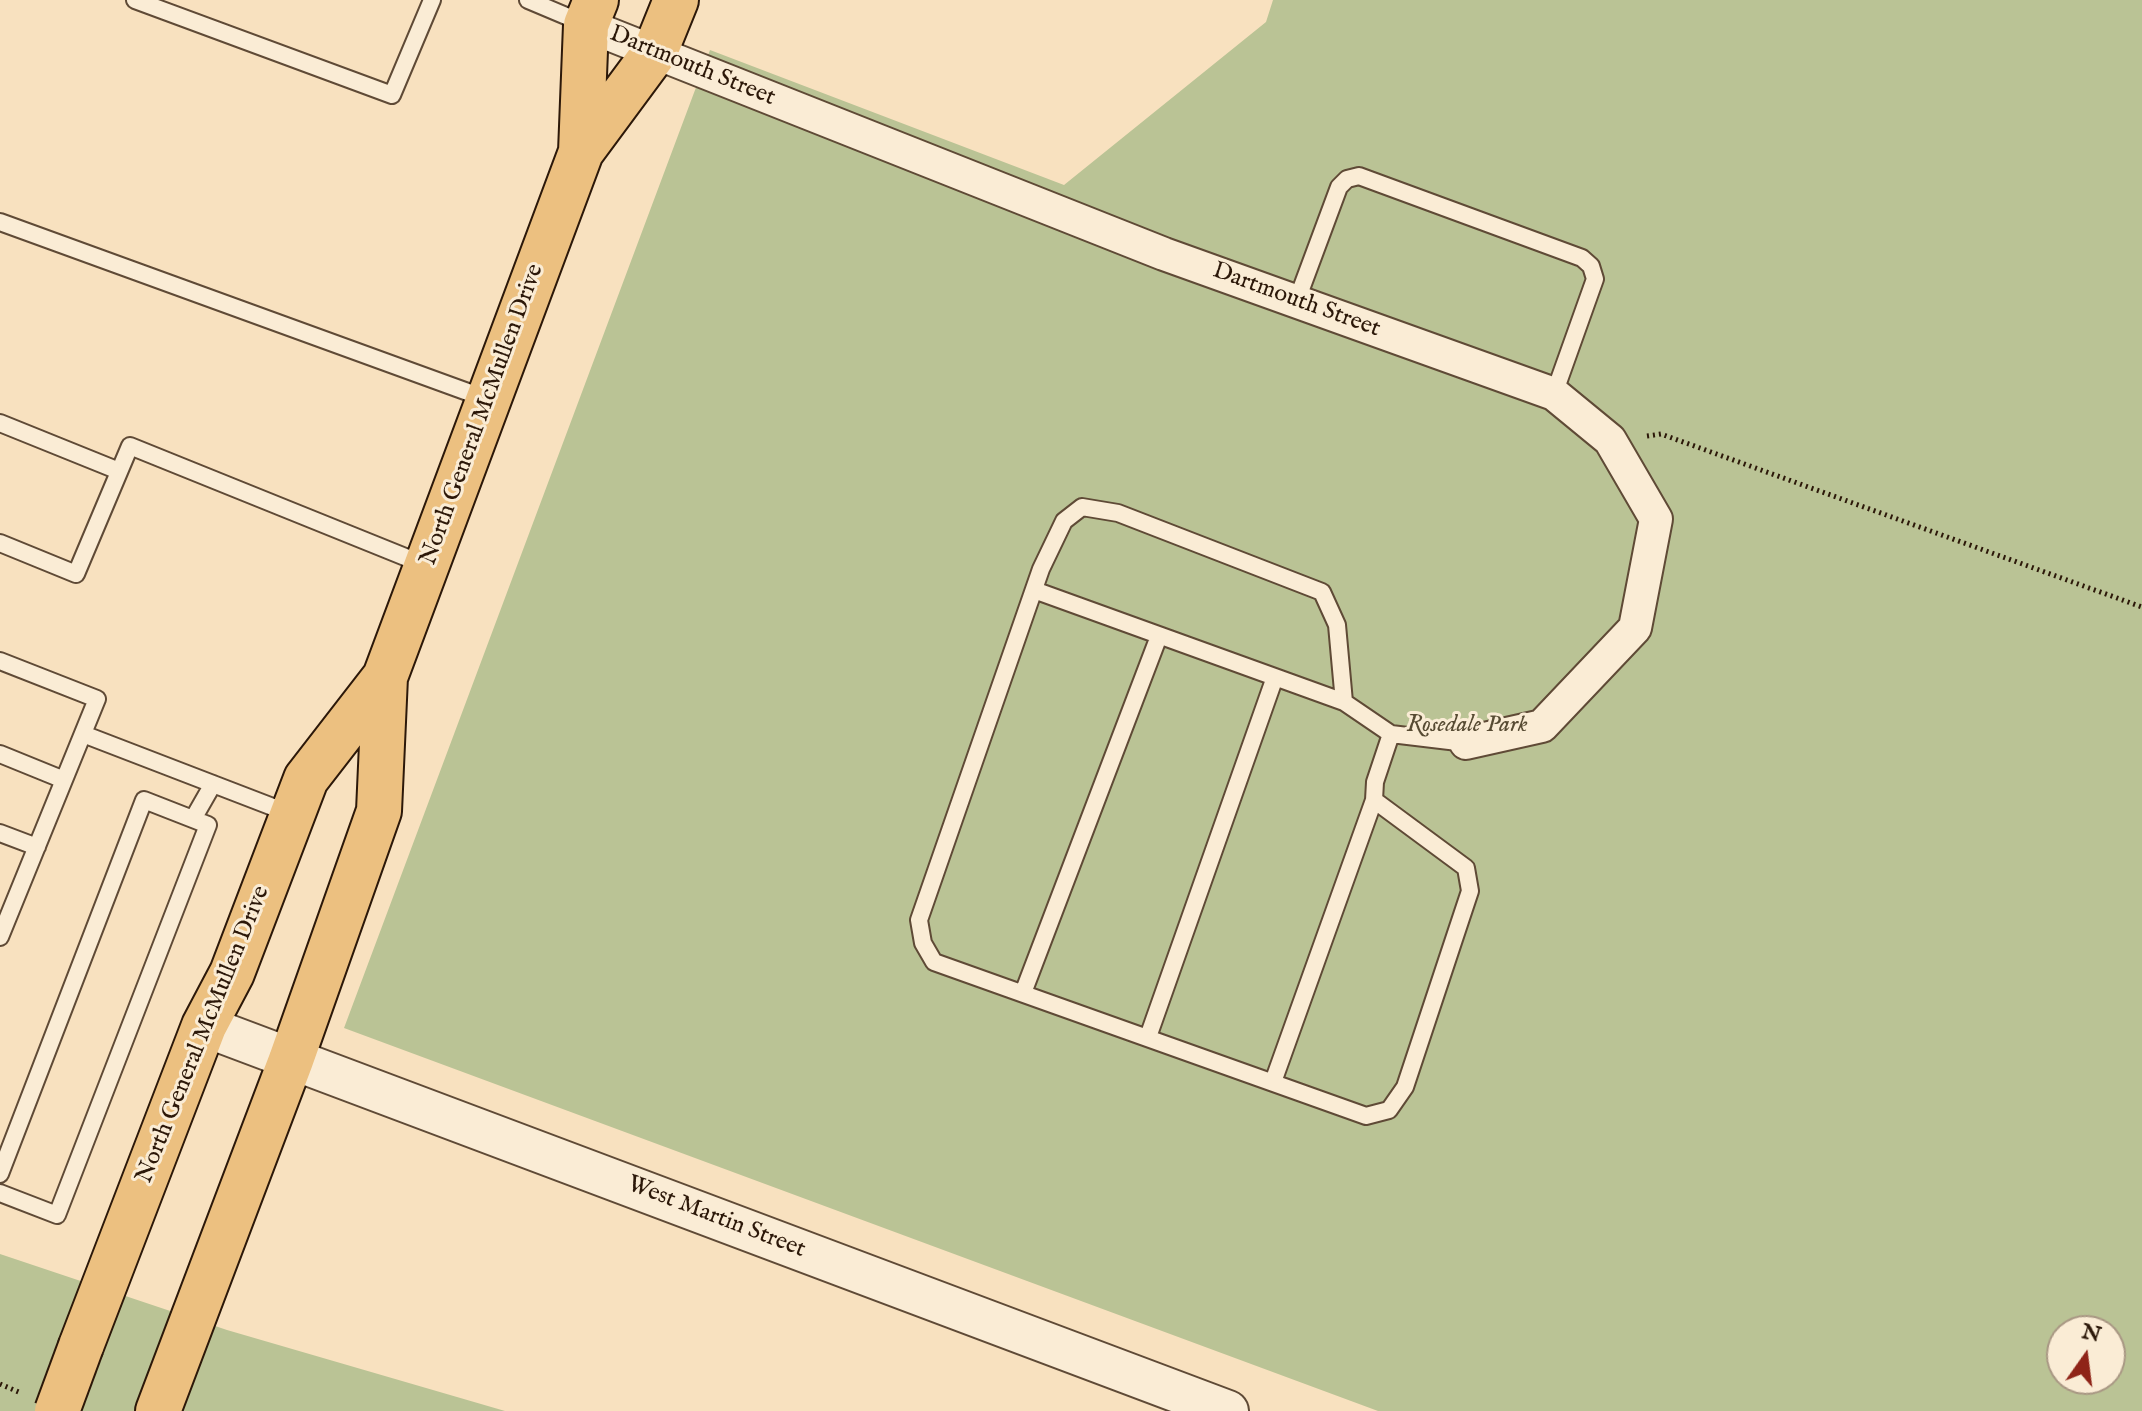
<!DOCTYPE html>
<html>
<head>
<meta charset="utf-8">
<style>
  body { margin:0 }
  #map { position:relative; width:2142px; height:1411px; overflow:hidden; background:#f8e1bf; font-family:"IM FELL English",serif }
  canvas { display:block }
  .north { position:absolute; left:2046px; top:1315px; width:80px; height:80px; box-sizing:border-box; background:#faecd5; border:2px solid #a89783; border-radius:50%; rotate:14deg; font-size:22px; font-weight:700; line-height:32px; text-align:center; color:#2c1809 }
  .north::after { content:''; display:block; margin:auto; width:28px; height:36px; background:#8f2418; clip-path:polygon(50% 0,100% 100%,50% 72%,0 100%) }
</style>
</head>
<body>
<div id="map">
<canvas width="2142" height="1411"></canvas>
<div class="north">N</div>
</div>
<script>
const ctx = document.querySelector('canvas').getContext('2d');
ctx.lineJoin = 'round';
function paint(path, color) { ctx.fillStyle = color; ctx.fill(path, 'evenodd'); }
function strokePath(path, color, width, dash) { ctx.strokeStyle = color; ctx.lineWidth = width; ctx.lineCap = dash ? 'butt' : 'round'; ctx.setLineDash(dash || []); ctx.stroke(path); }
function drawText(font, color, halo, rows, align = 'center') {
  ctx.font = font + ' "IM FELL English",serif'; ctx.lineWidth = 6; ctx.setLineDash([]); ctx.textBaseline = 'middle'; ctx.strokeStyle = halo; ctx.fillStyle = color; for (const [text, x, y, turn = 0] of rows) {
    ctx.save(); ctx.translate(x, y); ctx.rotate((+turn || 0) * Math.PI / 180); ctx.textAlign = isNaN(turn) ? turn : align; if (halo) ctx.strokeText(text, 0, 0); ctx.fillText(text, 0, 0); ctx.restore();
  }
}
paint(new Path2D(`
  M1273,0H2142V1411H1378L344,1028L710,50L1064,185L1266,22ZM2062,1331H2110V1379H2062Z
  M0,1254L227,1330L505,1411H0Z`), '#bac395');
const service = new Path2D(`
  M135,0L392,95L432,0
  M528,0L585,24
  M0,222L487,399
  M1297,300L1339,187L1347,179L1359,176L1582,258L1591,266L1595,279L1554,394
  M0,423L119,471
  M0,543L76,574L130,446L425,565
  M1034,590L1344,702
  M0,661L97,699L0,937
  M83,734L291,814
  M1391,734L1375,782L1374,800L1466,868L1470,891L1405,1087L1389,1110L1366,1116L934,962L923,943L919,920L1041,569L1064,521L1082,507L1118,513L1322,592L1337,625L1344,702L1391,734L1466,743
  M0,754L64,780
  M193,819L213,784
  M0,833L37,847
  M1023,993L1159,636
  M1148,1037L1275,677
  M1273,1082L1374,800
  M0,1174L144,800L208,825L57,1215L0,1193`);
const minor = new Path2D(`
  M586,25L1164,254L1554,394L1610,440L1656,519L1635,628L1542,726L1466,743`);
const tertiary = new Path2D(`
  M204,1026L1228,1411`);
const primary = new Path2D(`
  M581,152L586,25L596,0
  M81,1346L204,1026L232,973L306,779L385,677L581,152L655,52L676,0
  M158,1411L291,1060L379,811L385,677`);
strokePath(service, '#5f4a36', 20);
strokePath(minor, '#5f4a36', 36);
strokePath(tertiary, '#5f4a36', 44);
strokePath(primary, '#2c1809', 48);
strokePath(new Path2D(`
  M1647,436L1661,434L2142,607
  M0,1384L21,1393`), '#2c1809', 5, [2, 4]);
strokePath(service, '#faecd5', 16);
strokePath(minor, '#faecd5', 32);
strokePath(tertiary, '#faecd5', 40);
strokePath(primary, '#ecc080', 44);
const primaryBridge = new Path2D(`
  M57,1411L81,1346`);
strokePath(primaryBridge, '#2c1809', 48, []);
strokePath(primaryBridge, '#ecc080', 44);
drawText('24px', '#2c1809', '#faecd5', [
  ["Dartmouth Street",692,67,22],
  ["Dartmouth Street",1296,301,20],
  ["North General McMullen Drive",483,415,-70],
  ["North General McMullen Drive",204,1035,-68],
  ["West Martin Street",716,1218,21]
]);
drawText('italic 24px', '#574b33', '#faecd5', [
  ["Rosedale Park",1467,726]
]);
</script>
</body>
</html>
